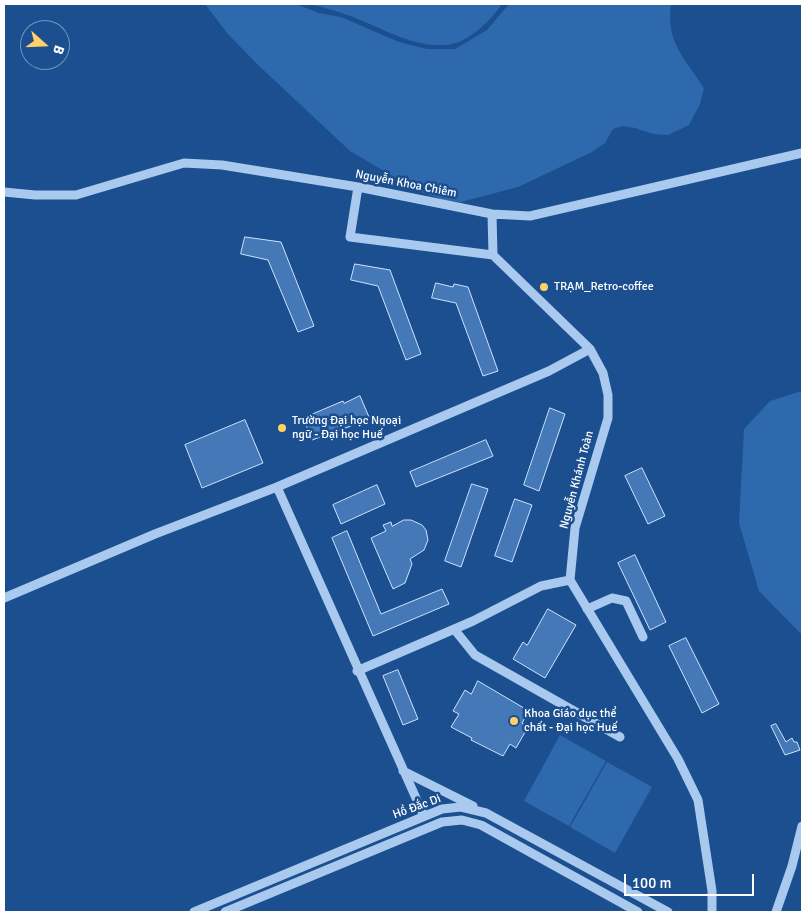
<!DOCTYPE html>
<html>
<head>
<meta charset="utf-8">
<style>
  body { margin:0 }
  #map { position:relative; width:806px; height:916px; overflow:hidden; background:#1b4f8f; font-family:Signika,sans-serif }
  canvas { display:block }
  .frame { position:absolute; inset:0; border:5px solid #fff; pointer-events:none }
  .north { position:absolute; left:20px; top:20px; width:50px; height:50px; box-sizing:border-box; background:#1b4f8f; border:1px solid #7695bc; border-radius:50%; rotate:110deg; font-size:14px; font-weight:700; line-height:20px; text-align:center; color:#fff }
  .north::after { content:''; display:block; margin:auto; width:18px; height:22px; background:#ffd166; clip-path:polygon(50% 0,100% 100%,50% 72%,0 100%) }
  .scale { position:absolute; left:624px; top:874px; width:130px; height:22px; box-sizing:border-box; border:2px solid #fff; border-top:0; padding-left:6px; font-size:15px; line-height:18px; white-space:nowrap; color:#fff; -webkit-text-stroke:4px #1b4f8f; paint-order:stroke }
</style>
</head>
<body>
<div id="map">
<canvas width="806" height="916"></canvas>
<div class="frame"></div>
<div class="north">B</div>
<div class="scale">100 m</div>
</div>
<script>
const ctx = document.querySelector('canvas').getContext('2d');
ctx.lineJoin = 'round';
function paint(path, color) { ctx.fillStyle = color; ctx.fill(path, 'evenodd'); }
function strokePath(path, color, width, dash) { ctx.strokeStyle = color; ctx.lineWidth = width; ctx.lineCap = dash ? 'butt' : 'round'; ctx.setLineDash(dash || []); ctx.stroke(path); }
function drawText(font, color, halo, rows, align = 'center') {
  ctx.font = font + ' Signika,sans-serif'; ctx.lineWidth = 5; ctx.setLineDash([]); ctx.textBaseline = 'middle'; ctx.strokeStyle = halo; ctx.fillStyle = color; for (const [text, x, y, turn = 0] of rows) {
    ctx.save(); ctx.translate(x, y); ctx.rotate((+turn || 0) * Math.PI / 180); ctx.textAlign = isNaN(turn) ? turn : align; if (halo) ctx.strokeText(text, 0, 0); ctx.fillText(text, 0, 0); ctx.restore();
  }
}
paint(new Path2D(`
  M205,4H296L319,13L341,17L399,42L427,49H455L487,30L509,4H671C666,43 684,57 704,88L700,104L689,125L668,135L653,134L635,128L623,126L613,129L605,143L592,152L518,187L461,202L444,200L418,191L350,151L257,64L227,33Z
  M309,4H502C491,20 471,40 452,44C419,51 382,28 353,17C339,12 324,7 309,4Z
  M802,391V635L759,591L739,523L744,429L770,401Z
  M560,735L606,761L569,826L524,801Z
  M607,762L652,787L615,853L570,827Z`), '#2e69ad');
const building = new Path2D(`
  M245,237L281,242L314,326L298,332L268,260L241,254Z
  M355,264L390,270L421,354L406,360L378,286L351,280Z
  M436,283L453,287L454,284L468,287L498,371L483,376L456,303L432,298Z
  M360,396L369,417L353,423L354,425L312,440L303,418L343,401L344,403Z
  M550,408L565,414L539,491L524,485Z
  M245,420L263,463L202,488L185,445Z
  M486,440L493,456L416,487L410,472Z
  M642,468L665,516L648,524L625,476Z
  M472,484L488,489L461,567L445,561Z
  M377,485L385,504L341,524L333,505Z
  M515,499L532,505L512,562L495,556Z
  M404,520H411L422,525L426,530L428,540L424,550L410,559L412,564L405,583L393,589L371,538L386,531L383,525L391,522L392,526Z
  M347,531L381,614L442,589L449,604L373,636L332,538Z
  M635,555L666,622L650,630L618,563Z
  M548,609L576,625L545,678L513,659L523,642L527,645Z
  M686,638L719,704L702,713L669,646Z
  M398,670L418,719L403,725L383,676Z
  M478,681L529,711L522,723L528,727L516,748L510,744L503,756L471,740L472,738L451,727L459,714L453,711L465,690L471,694Z
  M776,724L786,742L792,738L794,742H797L800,750L785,755L771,726Z`);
paint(building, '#4478b7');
strokePath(building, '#cfe3fa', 1);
strokePath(new Path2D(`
  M358,187L350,237L493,255
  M4,192L35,195H76L184,163L222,165L358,187L492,214L530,216L802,153
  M492,214L493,255L590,349L603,373L608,395V418L575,528L570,580L678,759L698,800L712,891V912
  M277,487L424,816
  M4,598L155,534L277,487L549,371L590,349
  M587,609L612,598L626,601L643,637
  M454,629L475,655L620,737
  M357,671L473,621L541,586L570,580
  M403,771L473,806
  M194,912L442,809L461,807L486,813L668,912
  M225,912L442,822L462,820L481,825L638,912
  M776,912L792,866L802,826`), '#a9c9ee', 9);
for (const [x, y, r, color] of [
  [544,287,5,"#ffd166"],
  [282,428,5,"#ffd166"],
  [514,721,5,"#ffd166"]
]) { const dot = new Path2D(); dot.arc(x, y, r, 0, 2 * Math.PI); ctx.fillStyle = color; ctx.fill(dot); strokePath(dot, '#1b4f8f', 2); }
drawText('12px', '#fff', '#1b4f8f', [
  ["Nguyễn Khoa Chiêm",406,184,11],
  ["Nguyễn Khánh Toàn",577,480,-75],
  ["Hồ Đắc Di",417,807,-20]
]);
drawText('12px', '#fff', '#1b4f8f', [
  ["TRẠM_Retro-coffee",554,287],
  ["Trường Đại học Ngoại",292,421],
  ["ngữ - Đại học Huế",292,435],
  ["Khoa Giáo dục thể",524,714],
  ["chất - Đại học Huế",524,728]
], 'left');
</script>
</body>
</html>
